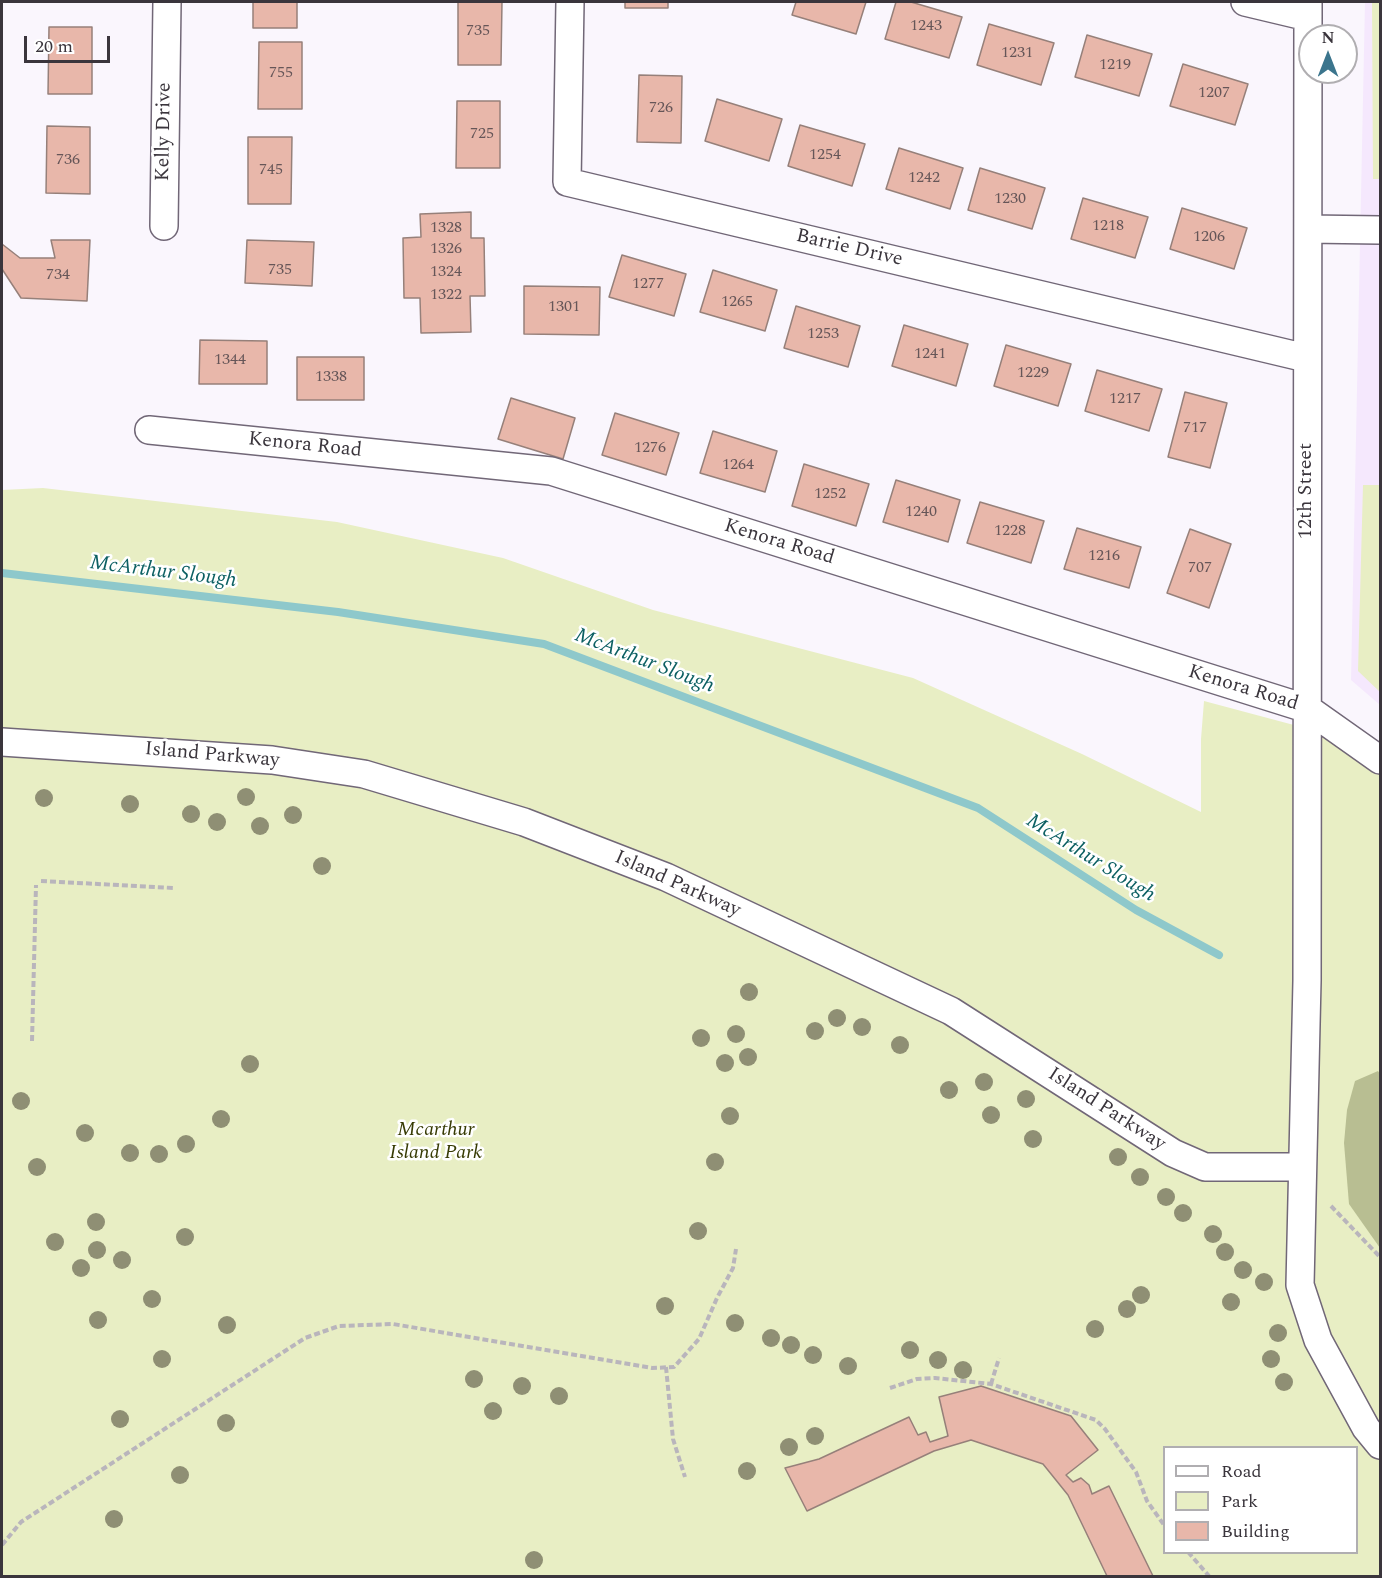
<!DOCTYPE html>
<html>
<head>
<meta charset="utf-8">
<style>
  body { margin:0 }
  #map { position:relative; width:1382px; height:1578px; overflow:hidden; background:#faf6fd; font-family:Spectral,serif }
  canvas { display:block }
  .frame { position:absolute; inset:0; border:3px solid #3a353c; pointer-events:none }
  .legend { position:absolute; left:1163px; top:1446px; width:195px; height:108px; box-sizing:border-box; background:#fff; border:2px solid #b0aeb1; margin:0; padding:8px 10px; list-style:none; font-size:18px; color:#3a353c }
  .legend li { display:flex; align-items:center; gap:12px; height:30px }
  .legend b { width:30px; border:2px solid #b0aeb1 }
  .north { position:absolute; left:1298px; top:24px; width:60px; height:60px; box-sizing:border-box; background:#fff; border:2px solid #b0aeb1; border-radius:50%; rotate:0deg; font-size:16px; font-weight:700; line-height:24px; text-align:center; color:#3a353c }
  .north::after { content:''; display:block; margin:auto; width:21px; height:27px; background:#3b758d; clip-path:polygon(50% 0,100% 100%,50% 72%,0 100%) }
  .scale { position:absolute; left:24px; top:36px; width:86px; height:27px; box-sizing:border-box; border:3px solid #3a353c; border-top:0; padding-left:8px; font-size:18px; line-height:21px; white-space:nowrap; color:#3a353c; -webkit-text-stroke:4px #fff; paint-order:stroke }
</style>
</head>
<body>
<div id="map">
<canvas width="1382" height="1578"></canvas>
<div class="frame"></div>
<ul class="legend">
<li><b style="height:8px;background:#fff"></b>Road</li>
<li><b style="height:16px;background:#e8eec4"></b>Park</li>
<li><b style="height:16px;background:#e8b7aa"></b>Building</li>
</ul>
<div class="north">N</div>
<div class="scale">20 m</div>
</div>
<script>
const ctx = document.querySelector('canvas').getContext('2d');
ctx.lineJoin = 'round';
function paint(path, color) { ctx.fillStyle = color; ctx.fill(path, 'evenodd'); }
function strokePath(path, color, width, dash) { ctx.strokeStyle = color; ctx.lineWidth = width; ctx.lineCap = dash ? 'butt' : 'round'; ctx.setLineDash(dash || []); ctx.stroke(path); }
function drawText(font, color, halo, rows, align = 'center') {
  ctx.font = font + ' Spectral,serif'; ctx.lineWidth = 5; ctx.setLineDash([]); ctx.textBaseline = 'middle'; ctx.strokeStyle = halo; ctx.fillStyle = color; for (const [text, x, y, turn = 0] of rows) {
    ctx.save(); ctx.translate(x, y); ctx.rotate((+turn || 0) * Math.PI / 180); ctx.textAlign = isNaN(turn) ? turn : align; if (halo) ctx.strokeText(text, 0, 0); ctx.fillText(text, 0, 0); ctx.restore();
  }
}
paint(new Path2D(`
  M1365,2H1380V705L1351,680Z`), '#f5e8fd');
paint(new Path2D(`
  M1372,2H1380V179H1373Z
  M1363,485H1380V692L1358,671Z
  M43,488L337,522L503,558L653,610L913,678L1082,754L1201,812V739L1204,701L1335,736L1380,771V1576H2V490ZM1164,1448H1356V1552H1164Z`), '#e8eec4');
paint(new Path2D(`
  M1378,1071L1380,1074V1248L1349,1204L1344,1143L1347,1110L1355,1081Z`), '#b8be92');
strokePath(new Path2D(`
  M2,573L338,612L544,644L978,808L1136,910L1219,955`), '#8ec8cb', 8);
const building = new Path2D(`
  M253,2H297V28H253Z
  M458,2H502L501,65H458Z
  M625,2H668V8H625Z
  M796,2H866L856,34L792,15Z
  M896,2H911L962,17L949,58L885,39Z
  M989,24L1054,43L1041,85L977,65Z
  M49,27H92V94H48Z
  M1087,35L1152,54L1139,96L1075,77Z
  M259,42H302V109H258Z
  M1183,64L1248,84L1235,125L1170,106Z
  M639,75L682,76L681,143L637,142Z
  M717,99L782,119L769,161L705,141Z
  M457,101H500V168H456Z
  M800,125L865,144L852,186L788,166Z
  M47,126L90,127V194L46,193Z
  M248,137H292L291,204H248Z
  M899,148L963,168L950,209L886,189Z
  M980,168L1045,188L1032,229L968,210Z
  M1083,198L1148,217L1135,258L1071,239Z
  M1182,208L1247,228L1234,269L1170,249Z
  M471,212V238H484L485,296H470L471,332L421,333L420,298H404L403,238L421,237L420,214Z
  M51,240H90L87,301L21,298L2,269V244L20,258H55Z
  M247,240L314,242L312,286L245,283Z
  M622,255L686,274L674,316L609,297Z
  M713,270L777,290L765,331L700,312Z
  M524,286L600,287L599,335L524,334Z
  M796,306L860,326L848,367L784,348Z
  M904,325L968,344L956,386L892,366Z
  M200,340L267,341V384H199Z
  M1006,345L1071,364L1058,406L994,386Z
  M297,357H364V400H297Z
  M1097,370L1162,389L1149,431L1085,411Z
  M1185,392L1227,403L1210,468L1168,457Z
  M511,398L575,418L563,459L498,439Z
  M615,413L679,433L666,475L602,455Z
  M713,431L777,451L765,492L700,473Z
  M804,464L869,484L856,526L792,506Z
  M896,480L960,500L948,542L883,522Z
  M980,502L1044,521L1031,563L967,543Z
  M1077,528L1141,547L1129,588L1064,569Z
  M1190,529L1231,544L1209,608L1167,593Z
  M981,1386L1071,1416L1098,1450L1066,1475L1073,1482L1081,1478L1089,1485L1092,1494L1109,1486L1153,1576H1107L1068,1495L1043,1464L971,1440L934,1451L807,1511L785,1468L819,1459L909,1417L918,1435L926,1432L930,1442L948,1436L939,1397Z`);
paint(building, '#e8b7aa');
strokePath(building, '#96807a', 1.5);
const minor = new Path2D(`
  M570,2L567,182L1306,358
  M1245,2L1308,17
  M1308,2L1307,981L1300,1285L1318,1340L1366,1428L1380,1445
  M164,226L167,2
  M1308,229L1380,230
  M149,430L551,471L1308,709L1380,760
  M2,742L272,760L364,774L524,822L666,877L951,1011L1173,1153L1205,1167H1301`);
strokePath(minor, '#716777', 30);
strokePath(new Path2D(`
  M41,881L174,888
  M32,1041L36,885
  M1331,1206L1380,1257
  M666,1367L673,1439L685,1477
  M991,1384L999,1358
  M890,1388L917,1379L935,1378L991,1384L1096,1420L1105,1429L1136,1472L1147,1501L1164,1525
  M2,1545L21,1522L305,1338L339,1326L393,1324L652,1368L674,1367L699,1339L717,1298L733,1268L736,1249
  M1188,1552L1209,1576`), '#b9b5bc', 4, [6, 3]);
strokePath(minor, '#fff', 27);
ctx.fillStyle = '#8f8f74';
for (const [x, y] of [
  [246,797],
  [44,798],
  [130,804],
  [191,814],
  [293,815],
  [217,822],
  [260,826],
  [322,866],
  [749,992],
  [837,1018],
  [862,1027],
  [815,1031],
  [736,1034],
  [701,1038],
  [900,1045],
  [748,1057],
  [725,1063],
  [250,1064],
  [984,1082],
  [949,1090],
  [1026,1099],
  [21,1101],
  [991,1115],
  [730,1116],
  [221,1119],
  [85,1133],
  [1033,1139],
  [186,1144],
  [130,1153],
  [159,1154],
  [1118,1157],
  [715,1162],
  [37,1167],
  [1140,1177],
  [1166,1197],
  [1183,1213],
  [96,1222],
  [698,1231],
  [1213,1234],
  [185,1237],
  [55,1242],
  [97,1250],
  [1225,1252],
  [122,1260],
  [81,1268],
  [1243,1270],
  [1264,1282],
  [1141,1295],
  [152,1299],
  [1231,1302],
  [665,1306],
  [1127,1309],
  [98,1320],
  [735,1323],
  [227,1325],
  [1095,1329],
  [1278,1333],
  [771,1338],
  [791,1345],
  [910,1350],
  [813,1355],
  [162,1359],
  [1271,1359],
  [938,1360],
  [848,1366],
  [963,1370],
  [474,1379],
  [1284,1382],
  [522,1386],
  [559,1396],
  [493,1411],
  [120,1419],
  [226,1423],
  [815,1436],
  [789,1447],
  [747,1471],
  [180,1475],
  [114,1519],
  [534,1560]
]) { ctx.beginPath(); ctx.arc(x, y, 9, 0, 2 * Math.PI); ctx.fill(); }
drawText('16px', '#665658', null, [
  ["1243",926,27],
  ["735",478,32],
  ["1231",1017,54],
  ["1219",1115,66],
  ["755",281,74],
  ["1207",1214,94],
  ["726",661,109],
  ["725",482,135],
  ["1254",825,156],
  ["736",68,161],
  ["745",271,171],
  ["1242",924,179],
  ["1230",1010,200],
  ["1218",1108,227],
  ["1328",446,229],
  ["1206",1209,238],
  ["1326",446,250],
  ["735",280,271],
  ["1324",446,273],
  ["734",58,276],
  ["1277",648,285],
  ["1322",446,296],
  ["1265",737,303],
  ["1301",564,308],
  ["1253",823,335],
  ["1241",930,355],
  ["1344",230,361],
  ["1229",1033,374],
  ["1338",331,378],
  ["1217",1125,400],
  ["717",1195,429],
  ["1276",650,449],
  ["1264",738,466],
  ["1252",830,495],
  ["1240",921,513],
  ["1228",1010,532],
  ["1216",1104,557],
  ["707",1200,569]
]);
drawText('20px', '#3a353c', '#fff', [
  ["Kelly Drive",165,132,-89],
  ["Barrie Drive",849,249,13],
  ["Kenora Road",305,446,6],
  ["12th Street",1307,491,-90],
  ["Kenora Road",779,543,17],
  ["Kenora Road",1243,689,17],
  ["Island Parkway",212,756,5],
  ["Island Parkway",677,885,24],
  ["Island Parkway",1106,1110,33]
]);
drawText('italic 20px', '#373b04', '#fff', [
  ["Mcarthur",436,1131],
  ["Island Park",436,1154]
]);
drawText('italic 21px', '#0d6063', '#fff', [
  ["McArthur Slough",163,573,7],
  ["McArthur Slough",644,662,21],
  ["McArthur Slough",1090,859,32]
]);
</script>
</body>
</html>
